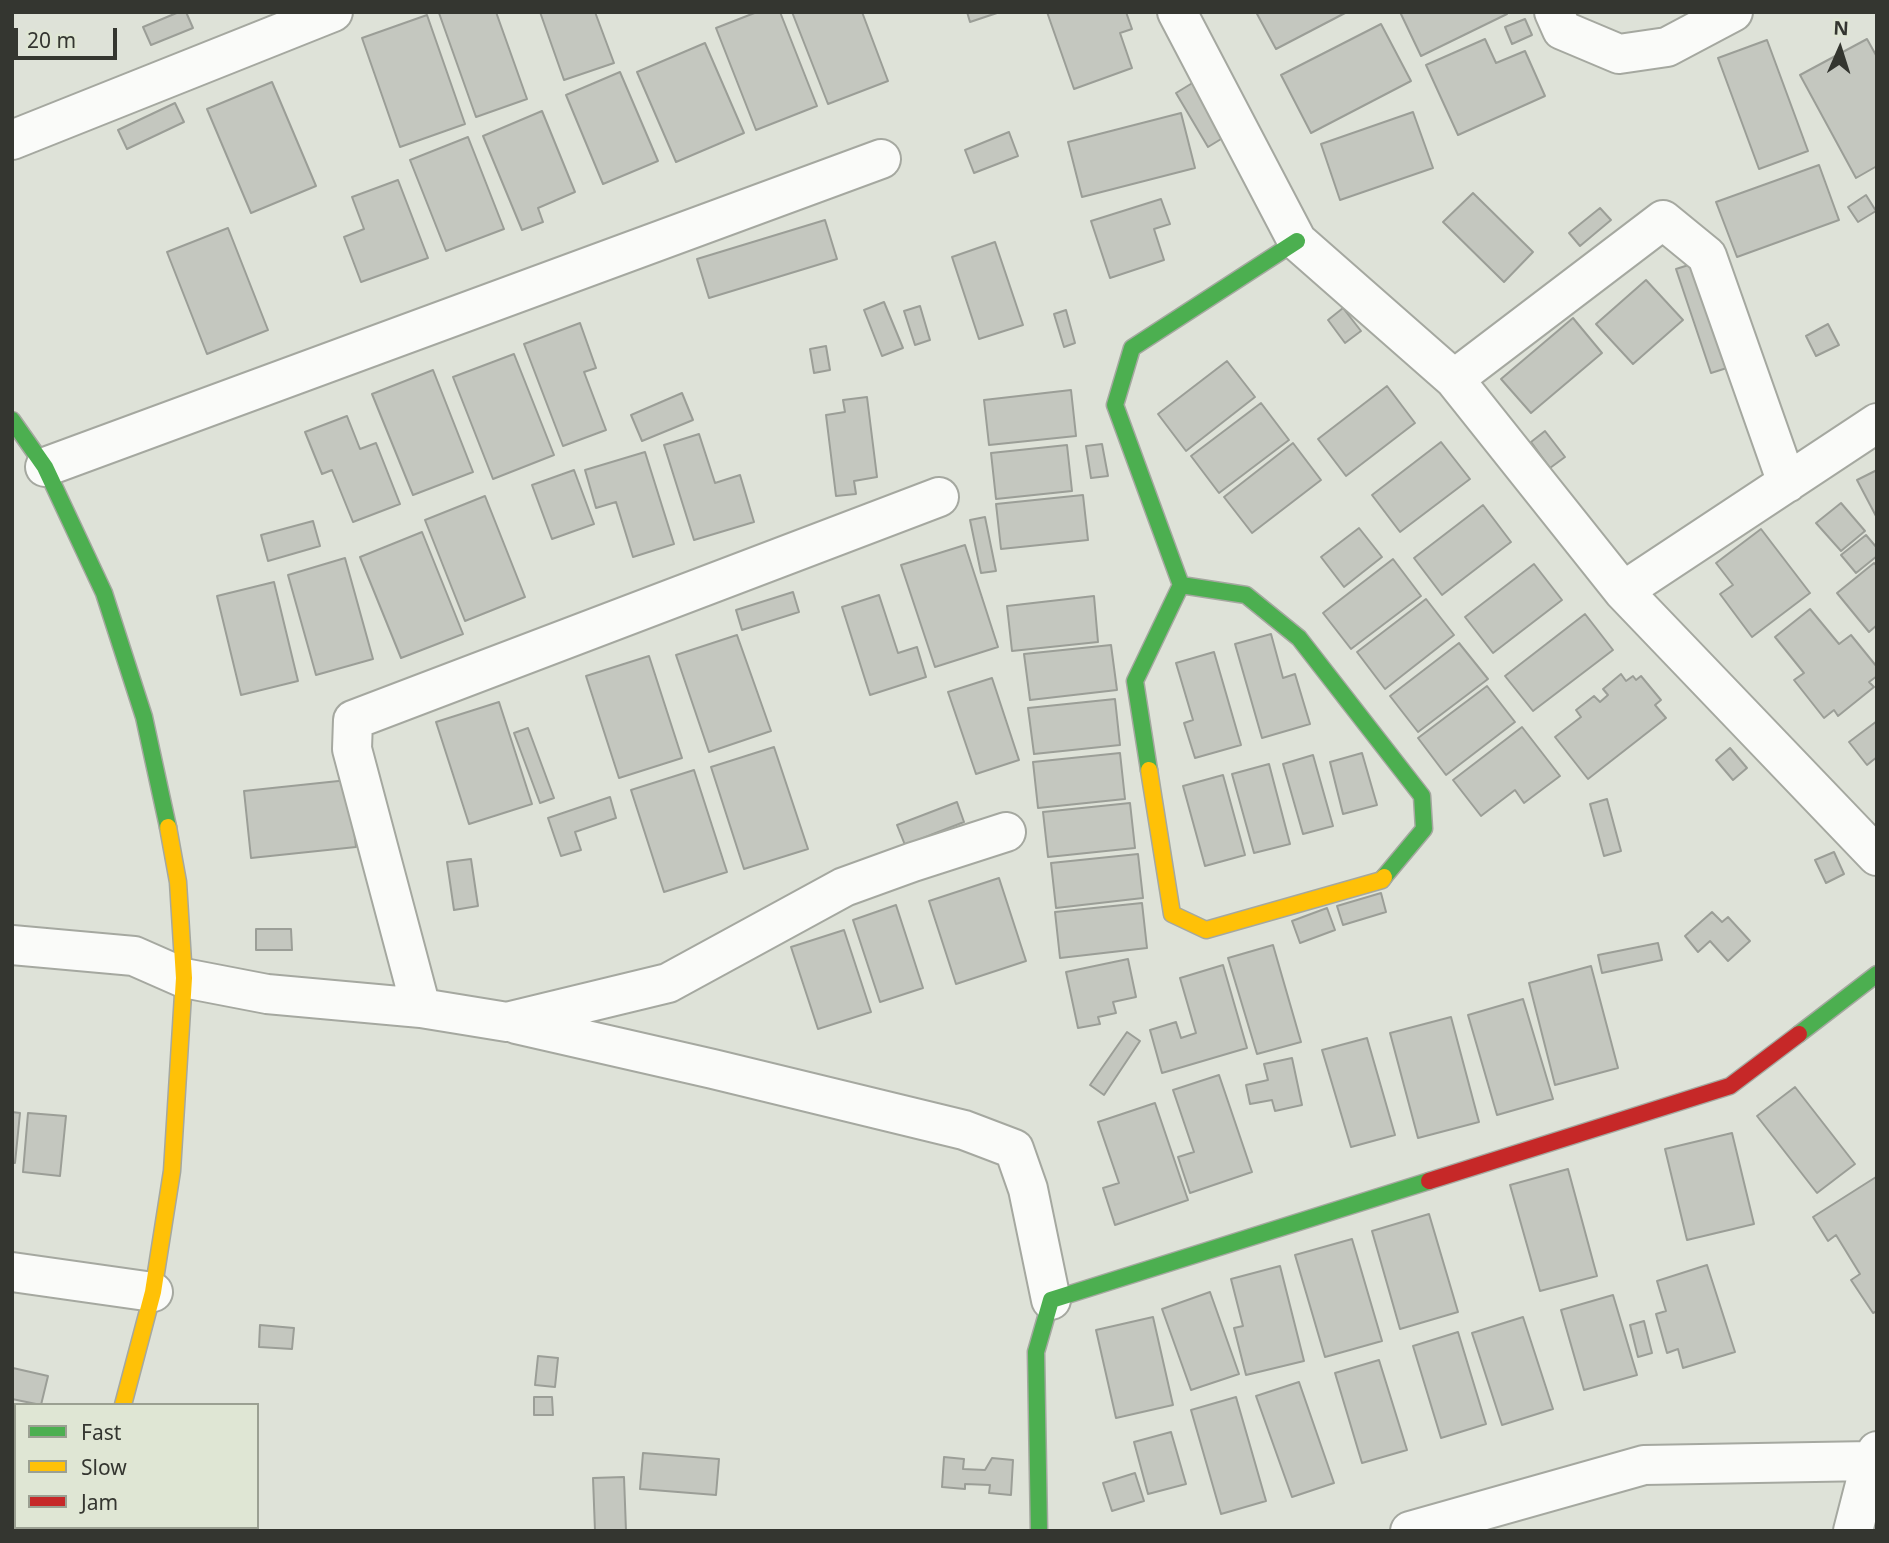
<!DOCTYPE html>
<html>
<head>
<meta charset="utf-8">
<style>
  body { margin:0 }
  #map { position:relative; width:1889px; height:1543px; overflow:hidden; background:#dee2d8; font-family:"Noto Sans",sans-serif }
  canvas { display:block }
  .frame { position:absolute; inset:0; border:14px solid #343630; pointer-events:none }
  .legend { position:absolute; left:14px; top:1403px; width:245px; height:126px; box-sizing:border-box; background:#dfe6d4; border:2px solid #9ba092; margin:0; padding:9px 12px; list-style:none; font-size:21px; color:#343630 }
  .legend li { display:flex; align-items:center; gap:14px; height:35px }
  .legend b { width:35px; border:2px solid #9ba092 }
  .north { position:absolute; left:1805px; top:14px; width:70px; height:70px; -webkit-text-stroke:5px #dfe6d4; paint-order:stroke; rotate:3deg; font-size:19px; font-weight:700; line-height:28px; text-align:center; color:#343630 }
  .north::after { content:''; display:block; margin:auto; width:24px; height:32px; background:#343630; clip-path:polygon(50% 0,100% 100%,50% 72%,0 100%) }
  .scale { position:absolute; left:14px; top:28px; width:103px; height:32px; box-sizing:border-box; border:4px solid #343630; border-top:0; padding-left:9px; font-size:21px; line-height:24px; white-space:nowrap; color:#343630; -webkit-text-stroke:5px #dfe6d4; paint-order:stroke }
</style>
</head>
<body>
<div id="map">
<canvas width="1889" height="1543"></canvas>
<div class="frame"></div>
<ul class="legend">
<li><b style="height:9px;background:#4caf50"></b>Fast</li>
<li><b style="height:9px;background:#ffc107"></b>Slow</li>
<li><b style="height:9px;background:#c62828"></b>Jam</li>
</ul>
<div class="north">N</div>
<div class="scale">20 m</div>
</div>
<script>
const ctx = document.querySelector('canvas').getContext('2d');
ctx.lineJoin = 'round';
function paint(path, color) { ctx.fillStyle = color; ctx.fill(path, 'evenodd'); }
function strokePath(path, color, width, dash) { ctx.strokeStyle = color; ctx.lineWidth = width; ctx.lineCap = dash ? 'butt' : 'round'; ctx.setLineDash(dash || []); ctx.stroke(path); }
const building = new Path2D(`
  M179,12H186L193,28L151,45L143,27Z
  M496,12L527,99L476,117L439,13Z
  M540,12H595L614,63L564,80Z
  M757,12H780L817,106L756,130L716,28Z
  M792,12H862L888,81L828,104Z
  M967,12H1000L970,22Z
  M1047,12H1126L1132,29L1120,33L1132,68L1074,89Z
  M1256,12H1347L1276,49Z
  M1400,12H1506L1507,14L1421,56Z
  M427,15L465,124L400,147L362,38Z
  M1525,19L1532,35L1512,44L1505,27Z
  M1381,24L1411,81L1311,133L1281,75Z
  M1485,39L1496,63L1525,51L1545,96L1458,135L1426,65Z
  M1867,39L1877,57V166L1856,178L1800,75Z
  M1767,40L1808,151L1759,169L1718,58Z
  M705,43L744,133L676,162L637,72Z
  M620,72L658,161L603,184L566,95Z
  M272,82L316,186L251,213L207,109Z
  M1194,82L1226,136L1208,147L1176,93Z
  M175,103L184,122L127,149L118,130Z
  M542,111L575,192L538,208L543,222L522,230L483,136Z
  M1413,112L1433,168L1340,200L1321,144Z
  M1181,113L1195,168L1082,197L1068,142Z
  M1009,132L1018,156L974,173L965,150Z
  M468,137L504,229L446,251L410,160Z
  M1819,165L1839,220L1737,257L1716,202Z
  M398,180L428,258L361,282L344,237L364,229L352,197Z
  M1473,193L1533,252L1504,282L1443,222Z
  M1866,195L1876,211L1858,222L1848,207Z
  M1161,199L1170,224L1154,229L1164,260L1110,278L1091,221Z
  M1600,208L1611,220L1580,246L1569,233Z
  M825,220L837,259L709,298L697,259Z
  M228,228L268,330L207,354L167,252Z
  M995,242L1023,325L979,339L952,257Z
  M1695,263L1730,367L1711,373L1676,269Z
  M1646,280L1683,320L1633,364L1596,324Z
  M884,302L903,348L882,356L864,310Z
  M920,306L930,340L915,345L904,311Z
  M1343,308L1361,331L1345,343L1328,320Z
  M1066,310L1075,343L1064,347L1054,314Z
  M1573,318L1602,353L1531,413L1501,379Z
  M580,323L596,368L584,372L606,430L563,446L524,344Z
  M1828,324L1839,345L1816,356L1806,336Z
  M826,346L830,370L814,373L810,349Z
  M514,354L554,455L493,479L453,377Z
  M1227,361L1255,397L1186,451L1158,414Z
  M433,370L473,472L413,495L372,394Z
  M1387,386L1415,423L1346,476L1318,439Z
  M1071,390L1076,436L989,445L984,400Z
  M682,393L693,420L642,441L631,415Z
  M867,397L877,477L854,481L856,494L836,496L826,415L845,412L843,400Z
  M1261,403L1289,440L1219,493L1191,456Z
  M347,416L360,449L376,443L400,504L353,522L332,470L322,474L305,432Z
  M1545,431L1565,457L1550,468L1531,442Z
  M699,434L715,483L740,475L754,522L694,540L664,445Z
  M1441,442L1470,479L1400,532L1372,495Z
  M1293,443L1321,480L1252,533L1224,497Z
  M1102,444L1108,476L1091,478L1086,446Z
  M1067,445L1072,491L996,499L991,453Z
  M645,452L674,544L633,557L616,502L596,508L585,470Z
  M574,470L594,524L552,539L532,485Z
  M1877,470V518L1857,480Z
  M1083,495L1088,540L1001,549L996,504Z
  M485,496L525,597L465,621L425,520Z
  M1841,503L1865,531L1841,551L1816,523Z
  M1483,505L1511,542L1442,595L1414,558Z
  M985,517L996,571L981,573L970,520Z
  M313,521L320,546L268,561L261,535Z
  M1359,528L1382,557L1344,587L1321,557Z
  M1761,529L1810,593L1752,637L1720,594L1733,585L1716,563Z
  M422,532L463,634L401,658L360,557Z
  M1866,535L1877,548V556L1856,573L1841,555Z
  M965,545L998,647L935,667L901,565Z
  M345,558L373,659L316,675L288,575Z
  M1393,559L1421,596L1351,649L1323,613Z
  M1874,563L1877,566V625L1869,632L1837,593Z
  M1534,564L1562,600L1493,653L1465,617Z
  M274,582L298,681L241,695L217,596Z
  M793,592L799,612L742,630L736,610Z
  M879,595L898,653L917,647L926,677L870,695L842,607Z
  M1094,596L1098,642L1012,651L1007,606Z
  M1426,599L1454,635L1385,689L1357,652Z
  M1810,609L1839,644L1851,635L1877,667V676L1869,682L1874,687L1838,716L1834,710L1824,718L1794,680L1804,673L1775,637Z
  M1585,614L1613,650L1533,711L1505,676Z
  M1271,634L1283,678L1295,674L1310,724L1262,738L1235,644Z
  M737,635L771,731L709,752L676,655Z
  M1459,643L1488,679L1418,732L1390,696Z
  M1111,645L1117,690L1030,700L1024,654Z
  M1214,652L1241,745L1195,758L1184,723L1193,720L1176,663Z
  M649,656L682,758L619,778L586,676Z
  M1621,674L1626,681L1633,676L1636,680L1641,676L1661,700L1655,705L1666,718L1588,779L1555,737L1581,717L1576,710L1594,696L1600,702L1608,695L1603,689Z
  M992,678L1019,760L976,774L948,692Z
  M1487,686L1515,722L1446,775L1418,738Z
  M1115,699L1120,745L1034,754L1028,708Z
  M499,702L532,804L469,824L436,722Z
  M1877,721V757L1867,765L1849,742Z
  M1522,727L1560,776L1524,803L1515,790L1481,816L1453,780Z
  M528,728L554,798L540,803L514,733Z
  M774,747L808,849L744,869L711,767Z
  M1730,748L1747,768L1733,780L1716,760Z
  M1120,753L1125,799L1038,808L1033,762Z
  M1362,753L1377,805L1343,814L1330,762Z
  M1313,755L1333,826L1303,834L1283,764Z
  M1269,764L1290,844L1254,853L1232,774Z
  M694,770L727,872L664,892L631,790Z
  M1223,775L1245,855L1205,866L1183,786Z
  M348,780L356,847L251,858L244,791Z
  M610,797L616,818L575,832L581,850L561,856L548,818Z
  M1607,799L1621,851L1604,856L1590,804Z
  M957,802L964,822L905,845L897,825Z
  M1130,803L1135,848L1048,857L1043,812Z
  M1834,852L1844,874L1826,883L1815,860Z
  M1138,854L1143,898L1056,908L1051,863Z
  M471,859L478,906L454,910L447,862Z
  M999,878L1026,961L956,984L929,901Z
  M1381,893L1386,912L1343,925L1337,906Z
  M1142,903L1147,948L1060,958L1055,912Z
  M896,905L923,988L880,1002L853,920Z
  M1327,908L1335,930L1300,943L1292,921Z
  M1712,912L1722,922L1728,917L1750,941L1728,961L1710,941L1698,952L1685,936Z
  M256,929H291L292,950H256Z
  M844,930L871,1012L818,1029L791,947Z
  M1658,943L1662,960L1602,973L1598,955Z
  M1273,945L1301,1042L1257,1054L1228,958Z
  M1128,959L1136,997L1113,1002L1116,1013L1098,1017L1100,1024L1078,1028L1066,972Z
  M1223,965L1247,1048L1162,1073L1150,1030L1176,1022L1181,1038L1196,1033L1180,978Z
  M1591,966L1618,1068L1555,1085L1529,983Z
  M1523,999L1553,1099L1497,1115L1468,1015Z
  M1451,1017L1479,1122L1418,1138L1390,1033Z
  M1127,1032L1140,1041L1104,1095L1090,1085Z
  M1367,1038L1395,1135L1351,1147L1322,1050Z
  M1292,1058L1302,1105L1275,1111L1272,1100L1250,1104L1246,1085L1268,1080L1264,1064Z
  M1219,1075L1252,1172L1190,1193L1178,1157L1194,1152L1173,1090Z
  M1795,1087L1855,1164L1817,1193L1757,1116Z
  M1155,1103L1188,1200L1115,1225L1103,1188L1119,1183L1098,1122Z
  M12,1112L20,1113L15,1163H12Z
  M28,1113L66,1116L60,1176L23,1172Z
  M1732,1133L1754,1224L1687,1240L1665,1149Z
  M1568,1169L1597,1276L1540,1291L1510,1185Z
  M1876,1177L1877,1311L1873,1313L1851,1280L1860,1274L1836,1235L1828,1241L1813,1217Z
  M1429,1214L1458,1312L1400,1329L1372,1231Z
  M1352,1239L1382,1341L1325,1357L1295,1255Z
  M1707,1265L1735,1352L1683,1368L1678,1349L1667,1353L1656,1314L1666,1311L1657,1281Z
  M1280,1266L1304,1361L1246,1375L1234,1328L1243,1326L1231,1279Z
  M1210,1292L1239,1374L1191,1390L1162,1309Z
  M1613,1295L1637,1375L1584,1390L1561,1310Z
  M1153,1317L1173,1405L1116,1418L1096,1330Z
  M1523,1317L1553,1409L1502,1425L1472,1333Z
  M1644,1321L1652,1353L1638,1357L1630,1325Z
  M260,1325L294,1328L292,1349L259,1347Z
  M1458,1332L1486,1424L1441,1438L1413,1346Z
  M538,1356L558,1358L555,1387L535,1385Z
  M1379,1360L1407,1450L1362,1463L1335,1373Z
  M13,1368L48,1376L41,1405L12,1399Z
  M1299,1382L1334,1483L1292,1497L1256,1396Z
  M534,1397H552L553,1415H534Z
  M1236,1397L1266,1501L1221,1514L1191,1410Z
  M1171,1432L1186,1484L1148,1494L1134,1442Z
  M643,1453L719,1459L716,1495L640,1489Z
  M944,1457L964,1459L963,1469L985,1470L992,1458L1013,1460L1011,1495L989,1493L990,1485L965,1484V1489L942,1487Z
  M1135,1473L1144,1501L1112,1511L1103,1483Z
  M624,1477L626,1531H595L593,1478Z`);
paint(building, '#c4c7bf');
strokePath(building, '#9b9e97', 2);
const street = new Path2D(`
  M1177,12L1297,241L1454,379L1623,591L1877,856
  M1554,12L1562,30L1619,54L1667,47L1733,12
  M12,140L333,12
  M1454,379L1663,220L1707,256L1787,483
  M45,467L881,159
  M1623,591L1877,423
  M12,945L134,956L184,978L267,994L421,1008L507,1022L668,983L844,887L913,862L1006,832
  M421,1008L352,749L353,720L939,497
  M516,1024L713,1069L964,1130L1014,1149L1028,1189L1051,1300
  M12,1272L153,1292
  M1410,1531L1644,1465L1871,1461
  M1853,1531L1871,1461L1877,1451`);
const fast = new Path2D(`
  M12,420L45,467L104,593L144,717L168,827
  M1181,585L1246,595L1299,638L1422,796L1424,829L1384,877
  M1149,770L1135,681L1181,585L1115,405L1132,348L1297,241
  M1799,1034L1877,974
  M91,1531L92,1527
  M1039,1531L1036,1352L1051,1300L1429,1181`);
const slow = new Path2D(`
  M1149,770L1172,914L1206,930L1382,880L1384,877
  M123,1405L153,1292L172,1171L184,978L178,882L168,827`);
const jam = new Path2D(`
  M1429,1181L1730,1086L1799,1034`);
strokePath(street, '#a5a8a0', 42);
strokePath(fast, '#a5a8a0', 19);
strokePath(slow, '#a5a8a0', 19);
strokePath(jam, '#a5a8a0', 19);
strokePath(street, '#fafbf9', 38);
strokePath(fast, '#4caf50', 16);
strokePath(slow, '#ffc107', 16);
strokePath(jam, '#c62828', 16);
</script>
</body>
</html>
